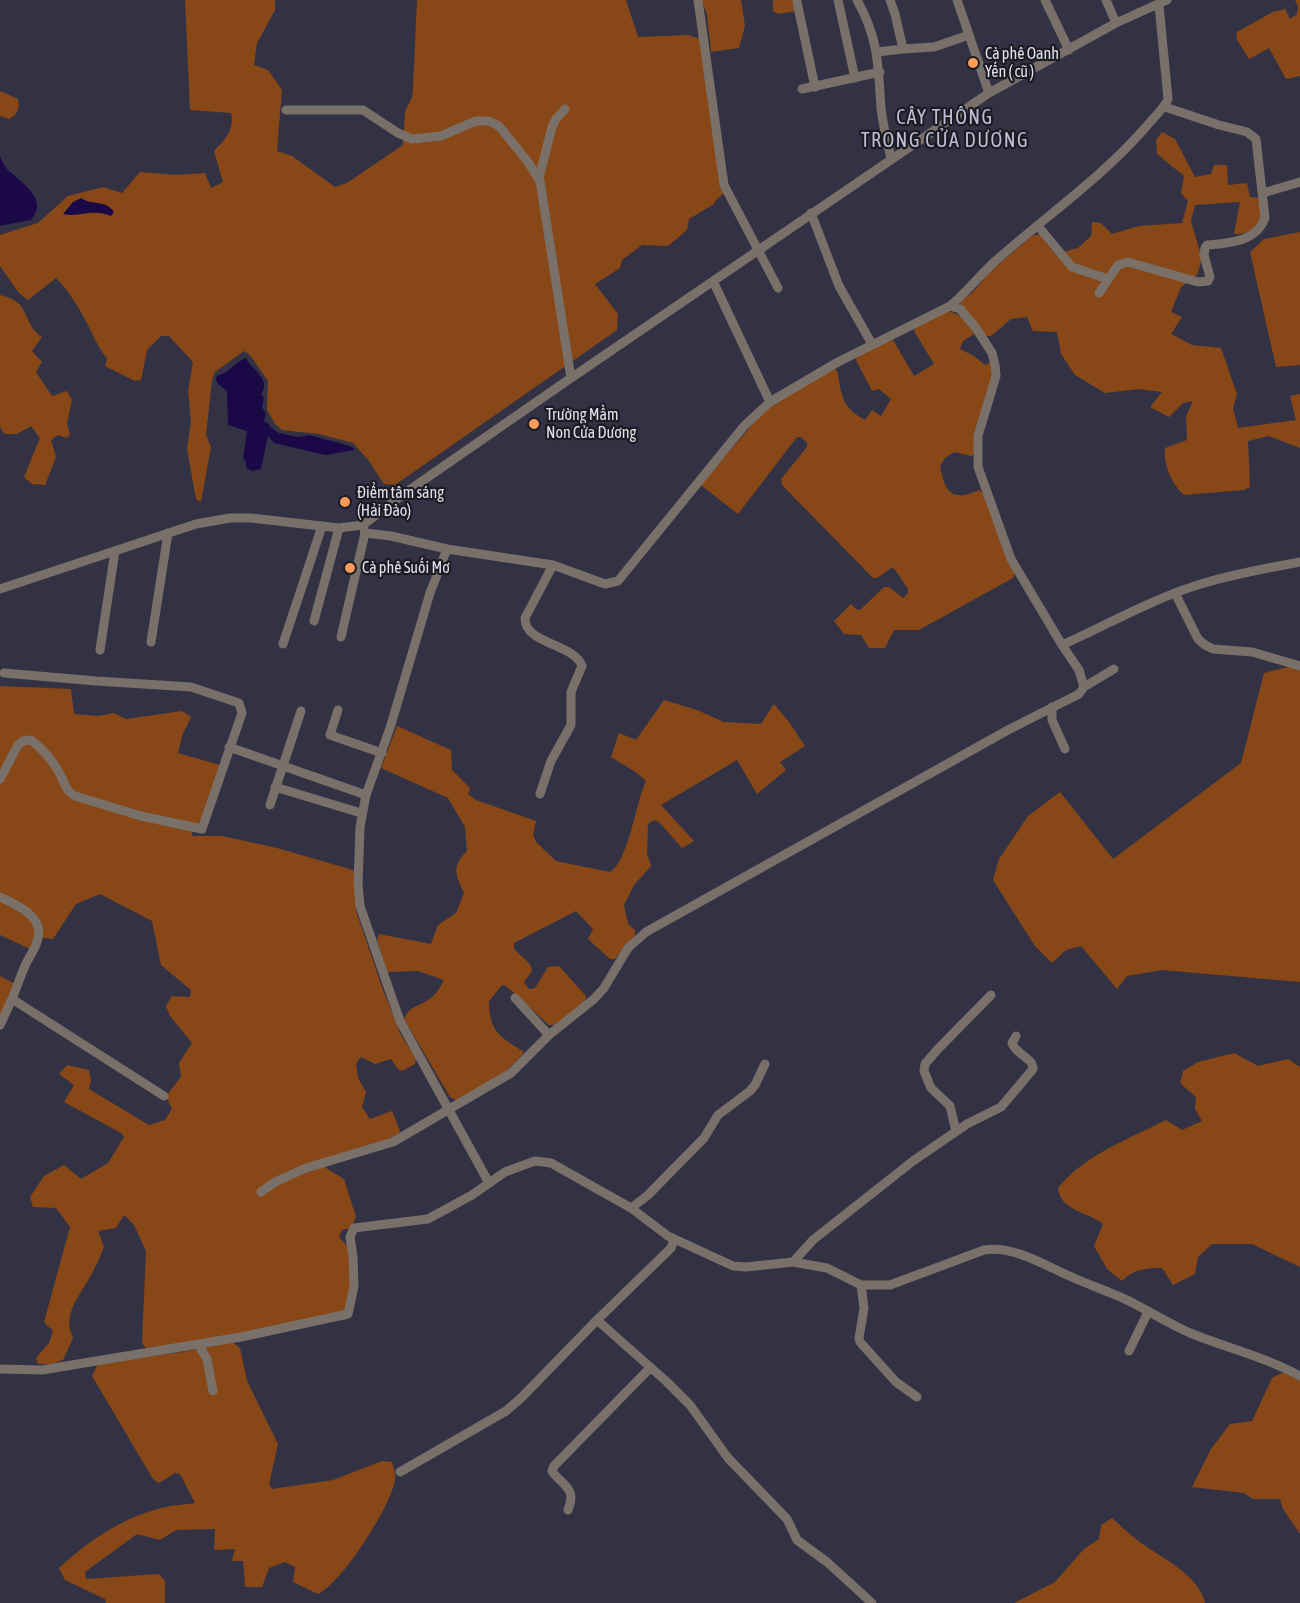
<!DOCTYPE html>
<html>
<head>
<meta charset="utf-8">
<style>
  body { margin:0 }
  canvas { display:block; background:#333244 }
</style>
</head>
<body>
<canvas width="1300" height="1603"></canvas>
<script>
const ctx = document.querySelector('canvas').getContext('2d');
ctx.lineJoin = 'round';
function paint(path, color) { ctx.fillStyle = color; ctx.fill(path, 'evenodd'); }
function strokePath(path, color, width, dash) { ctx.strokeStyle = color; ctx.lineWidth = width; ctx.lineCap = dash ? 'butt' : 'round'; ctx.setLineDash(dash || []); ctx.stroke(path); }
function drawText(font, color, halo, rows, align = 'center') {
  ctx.font = font + ' "Asap Condensed",sans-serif'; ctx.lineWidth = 4.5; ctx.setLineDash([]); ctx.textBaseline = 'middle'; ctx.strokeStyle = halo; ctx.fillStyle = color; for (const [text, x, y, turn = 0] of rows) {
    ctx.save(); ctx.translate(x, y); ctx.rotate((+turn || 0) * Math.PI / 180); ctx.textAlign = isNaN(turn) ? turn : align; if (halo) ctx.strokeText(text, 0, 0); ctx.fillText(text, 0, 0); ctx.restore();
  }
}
paint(new Path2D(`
  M185,0H275V10L257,43L254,65L268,70L282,90L277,151L292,156L335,187L347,183L403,145L405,112L412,97L413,87L417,0H626L638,37L688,35L700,39L724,193L716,200L714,204L689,219L687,230L668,246L642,245L622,260L620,268L595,284L618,314L617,330L395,485L384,484L369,461L353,443L319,434L282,430L275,424L267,410L268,381L250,355L244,351L215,372L212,380L206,435L211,447L201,502L196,499L187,449L191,422L188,391L193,362L169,336H161L147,350L141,380L135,381L105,366L107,358C98,348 94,337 88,325C79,308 69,291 56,278L28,300L19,293L0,266V235L38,223L68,196L103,187L122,193L140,172L176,175L205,173L211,188L223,182L214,151C225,140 235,129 231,113L190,110Z
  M702,0H741L745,26L739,48L711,52L707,15Z
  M773,0H794L796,11L778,14L773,11Z
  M1295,0H1300V76L1286,79L1269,48L1249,59L1236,38L1237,32L1273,12L1285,9L1290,19L1297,14L1298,7Z
  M0,91L18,99C20,109 18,114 9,119L0,116Z
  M1162,132L1175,139L1195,177L1211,174L1214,165H1227L1228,185L1247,183L1250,197L1259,198C1260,203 1263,212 1261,218C1259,229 1244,235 1234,234L1240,202L1195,205L1191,221L1202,259L1197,275L1181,287L1171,312L1182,317L1171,334L1192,345L1221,348L1237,394L1233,409L1238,428L1296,420L1290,396L1300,394V448L1269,436L1248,441L1250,487L1244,490L1184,495C1172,484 1163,465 1165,448L1187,440L1186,416L1193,401L1183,403L1169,417L1150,407L1162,392L1139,389L1105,393L1075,375L1061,354L1057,332L1033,331L1027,317L1011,319L991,336H986L961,306L960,302L973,292L989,273L1033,235H1040L1055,254L1078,248L1091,236L1092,222L1101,223L1112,234L1139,226L1182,223L1188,201L1181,193L1184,176L1157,154L1156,140Z
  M1300,232V365L1276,367L1250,252L1264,239Z
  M0,295C33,302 20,322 42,337L32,351L42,362L36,372L52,396L67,391L72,400L67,423L70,435L66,438L58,435L51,440L56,457L45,485L32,484L24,477L40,438L31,426L17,434H4L0,427Z
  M944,311C957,311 970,322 974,334L963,341L960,349L974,356L985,365L992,362L993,369L974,453L972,456L954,452L945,458L940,466C945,493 952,502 979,490L983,493L1015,572L1013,578L919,630H894L885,648H869L861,635L844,634L834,621L851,604L856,609L860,610L884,587H889L903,598L908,593V589L893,567L877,578H873L782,485L781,479L807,447V443L801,437H797L738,514L702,486V483L770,404L830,370H837C842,396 841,407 865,420L872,410L881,416L891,399L879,389L872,391L856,360L858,355L889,340H893L914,376L934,364L914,331L915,327Z
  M1300,664V982L1162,970L1127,976L1117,989L1081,946L1066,950L1052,963L1035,946L993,880L999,859L1028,816L1060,792L1113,859L1241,763L1264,673Z
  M0,686L71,689L74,714L98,716L114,713L126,719L182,711L191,717L182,736L178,753L220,765L200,825L192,833V836H222L277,848L353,870L355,873L356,911L383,990L401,1035L416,1058L415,1064L402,1071L398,1069L391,1059L375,1064L361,1057L356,1064L358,1078L366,1092L362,1107L370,1119L392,1111L400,1131L397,1136L325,1161L326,1168L344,1179L356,1217L351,1228L342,1230L339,1236C341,1240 346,1244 348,1248C353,1261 353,1298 347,1311L239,1336L146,1348L142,1343L146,1251L134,1225L124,1215L116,1228L98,1231L104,1247C100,1256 97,1265 92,1273C81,1295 61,1314 73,1338L63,1360L52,1364H38L36,1358L49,1343L53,1331L44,1322L70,1227L56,1208L33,1207L30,1197L44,1176L64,1165L81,1179L108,1163L124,1137L121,1133L64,1102L74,1085L59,1074L67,1065L89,1070L91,1081L89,1089L149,1125L165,1120L172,1109L166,1096L181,1077L179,1063L192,1043L170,1016L166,1006L172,996L190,997L191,990L161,965L152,921L100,894L76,904L53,939L35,937L30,949L0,935Z
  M664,700L697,710L724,722L761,724L774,704L789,722L805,746L780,762L786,770L757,794L737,760L661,805L694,841L682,848L659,822L654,820L648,824L647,853L651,866L634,885L624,905L628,924L635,930V935L615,959H610L588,939L593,929L576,911L514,943V949L530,964L532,971L524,982L529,989L535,988L548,967L559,966L586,996L585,1000L557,1025H549L506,986L502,985L489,1001C489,1030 499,1037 523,1051V1054L506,1071L458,1101L450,1097L404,1019C411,1005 416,1008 428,1000C436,995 439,989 444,980L418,971L387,972L377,940L379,934L431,944L438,925L456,913L464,893C456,876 451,866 467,851L465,827L448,798L381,768L397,726L451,750L452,770L470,788L468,794L476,800L536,821L533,835L536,842L556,861L610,872C628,862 636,802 646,781L637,773L611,757L619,733L636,740Z
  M0,976L13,983L15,986L0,1019Z
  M1234,1053L1258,1066L1288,1059L1300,1067V1267L1252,1244H1212L1198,1257L1195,1274L1173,1285L1162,1268C1147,1268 1133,1269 1122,1281L1107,1269L1094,1246L1103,1224C1089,1212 1060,1211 1058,1188C1084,1155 1129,1139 1166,1120L1182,1130L1202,1121L1195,1109L1196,1097L1180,1083L1183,1071L1198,1062Z
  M232,1342L240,1348L247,1381L278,1444L269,1484L272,1489L333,1480L382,1461L392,1462C393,1467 396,1474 395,1480C391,1506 342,1583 318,1594L293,1582L295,1567L285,1562L269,1568L262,1587H245L243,1561H232L235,1549L214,1550L215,1529L176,1530L160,1540L137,1534L85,1572L86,1579L159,1574L165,1581V1603H106L105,1599L65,1580L59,1568C87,1542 120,1519 158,1509C170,1505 183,1505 195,1503L180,1474L175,1473L159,1483L153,1479L92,1376L98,1364L182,1352Z
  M1284,1372L1300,1380V1534L1283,1509L1280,1499H1253L1244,1493L1192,1487L1211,1449L1230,1424L1252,1421L1272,1378Z
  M1112,1518C1121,1526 1130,1535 1141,1543C1162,1558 1199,1575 1205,1603H1014L1055,1582L1084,1549L1099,1539L1101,1525Z`), '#884716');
paint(new Path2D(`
  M0,156C2,161 4,166 7,169C20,182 50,199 31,220L0,226Z
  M81,198C92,206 105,199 114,212L111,216C92,208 80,218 63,214L73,202Z
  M246,358C252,370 272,380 261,394L264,398L262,407L266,414L264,421L269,424L270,427L279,433L298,437L309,435L350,446L355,450L325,455L274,443L268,436L261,469L252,471L246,468V462L243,459L247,431L228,425L227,391L218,384L216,379L217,376C229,373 235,362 246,358Z`), '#1b0847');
strokePath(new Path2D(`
  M698,0L724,185L778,288
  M838,0L855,78
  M857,0C879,39 878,66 881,108C883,125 887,142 891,158
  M957,0L989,93
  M1045,0L1069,50
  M1106,0L1116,23
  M797,2L815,87
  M903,49L934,47L969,35
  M877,52L903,49L895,14L890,0
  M802,89L880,72
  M286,110H363L398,133L412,139L441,136L476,121H489L499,126L528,162L540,181L571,378
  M539,178L552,127L556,119L565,109
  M1263,193L1300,182
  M811,213L839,286L872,344
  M1038,226L1072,267L1108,279
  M713,281L770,402
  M1099,293L1118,265L1128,262L1198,282L1208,281L1210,277L1204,255L1205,248L1207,245C1230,243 1256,242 1265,218L1256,139L1247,132L1219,125L1165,107
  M950,306L960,309L976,328L992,353L995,365L996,376L978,436V467L1011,559L1062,645C1107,625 1154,598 1201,584C1233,574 1267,568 1300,562
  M363,525L365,533L391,536L447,549L553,565L605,584L618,581L744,426L770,402L838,362L950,306C968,291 982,272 1000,257C1049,214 1102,177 1145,128C1153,118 1163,110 1168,99L1159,5
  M447,549L430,593L390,728L366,795L360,827L358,884L360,906L400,1021L489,1183
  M0,589L196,524L230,518H251L339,528L363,525L405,493L571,378L989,93L1116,23L1167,0
  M1175,593L1198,639L1205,645L1213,649L1252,652L1300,666
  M314,621L339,528
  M341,637L365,533
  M151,642L168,533
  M283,644L322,526
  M100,650L115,551
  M1084,687L1114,669
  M1052,707V720L1065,749
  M338,710L330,735L382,753
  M229,747L366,795
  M0,779L18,745L23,741L31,740C41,748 51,758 57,769C64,779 64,790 75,796L141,816L202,829L242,713L239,703L191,687L96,681L4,673
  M275,787L361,813
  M540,794L551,761L571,725V692L582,666C575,644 524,644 525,618L553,565
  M270,805L301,711
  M0,897C16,904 44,917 38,938C36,949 28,958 24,968C20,978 16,989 12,999L164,1096
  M515,998L549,1035
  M0,1025L12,999
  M956,1131L950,1106L931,1088L924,1071L925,1064L937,1050L991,995
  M261,1192L275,1182L306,1168L393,1142L511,1073L549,1035L594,999L604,988L628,948L646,932L1008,730L1079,694L1084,687L1079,670L1062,645
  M631,1208L647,1196L704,1138L718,1115L750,1091L755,1085L765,1064
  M793,1262L813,1240L913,1161L967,1124L1001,1107L1033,1069C1033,1057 1016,1055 1012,1043L1016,1036
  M861,1285L864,1308L859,1338L860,1342L896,1382L917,1397
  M597,1320L667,1382L690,1405L728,1458L787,1519L797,1540L827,1562L872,1603
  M198,1344L207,1359L213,1391
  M1129,1351L1148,1312
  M0,1369L42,1370L241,1337L348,1314L354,1286L353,1257L350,1237L354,1228L428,1219L472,1195L505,1172L535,1161L551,1163L631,1208L668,1236L733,1266L746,1267L793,1262L827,1268L861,1285H890L984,1250C1015,1245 1047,1267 1074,1278C1094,1287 1114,1293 1133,1303C1152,1313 1170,1324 1190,1333C1227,1348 1265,1357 1300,1376
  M400,1472L506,1411L521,1398L597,1320L671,1248L674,1239
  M568,1510C576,1491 567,1488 554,1474L552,1471L554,1466L650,1368`), '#79706a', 9);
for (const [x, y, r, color] of [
  [973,63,6,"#fe9b59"],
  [534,424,6,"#fe9b59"],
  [345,502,6,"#fe9b59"],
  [350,568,6,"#fe9b59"]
]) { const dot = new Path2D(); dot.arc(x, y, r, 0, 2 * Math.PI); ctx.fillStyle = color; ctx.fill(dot); strokePath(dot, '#1b1b23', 2); }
drawText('16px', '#e0e0eb', '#1b1b23', [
  ["Cà phê Oanh",985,54],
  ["Yến ( cũ )",985,72],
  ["Trường Mầm",546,415],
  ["Non Cửa Dương",546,433],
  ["Điểm tâm sáng",357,493],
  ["(Hải Đào)",357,511],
  ["Cà phê Suối Mơ",362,568]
], 'left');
ctx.letterSpacing = '1.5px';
drawText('20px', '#bfbed5', '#1b1b23', [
  ["CÂY THÔNG",945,118],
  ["TRONG CỬA DƯƠNG",945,141]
]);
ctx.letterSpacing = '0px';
</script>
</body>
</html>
